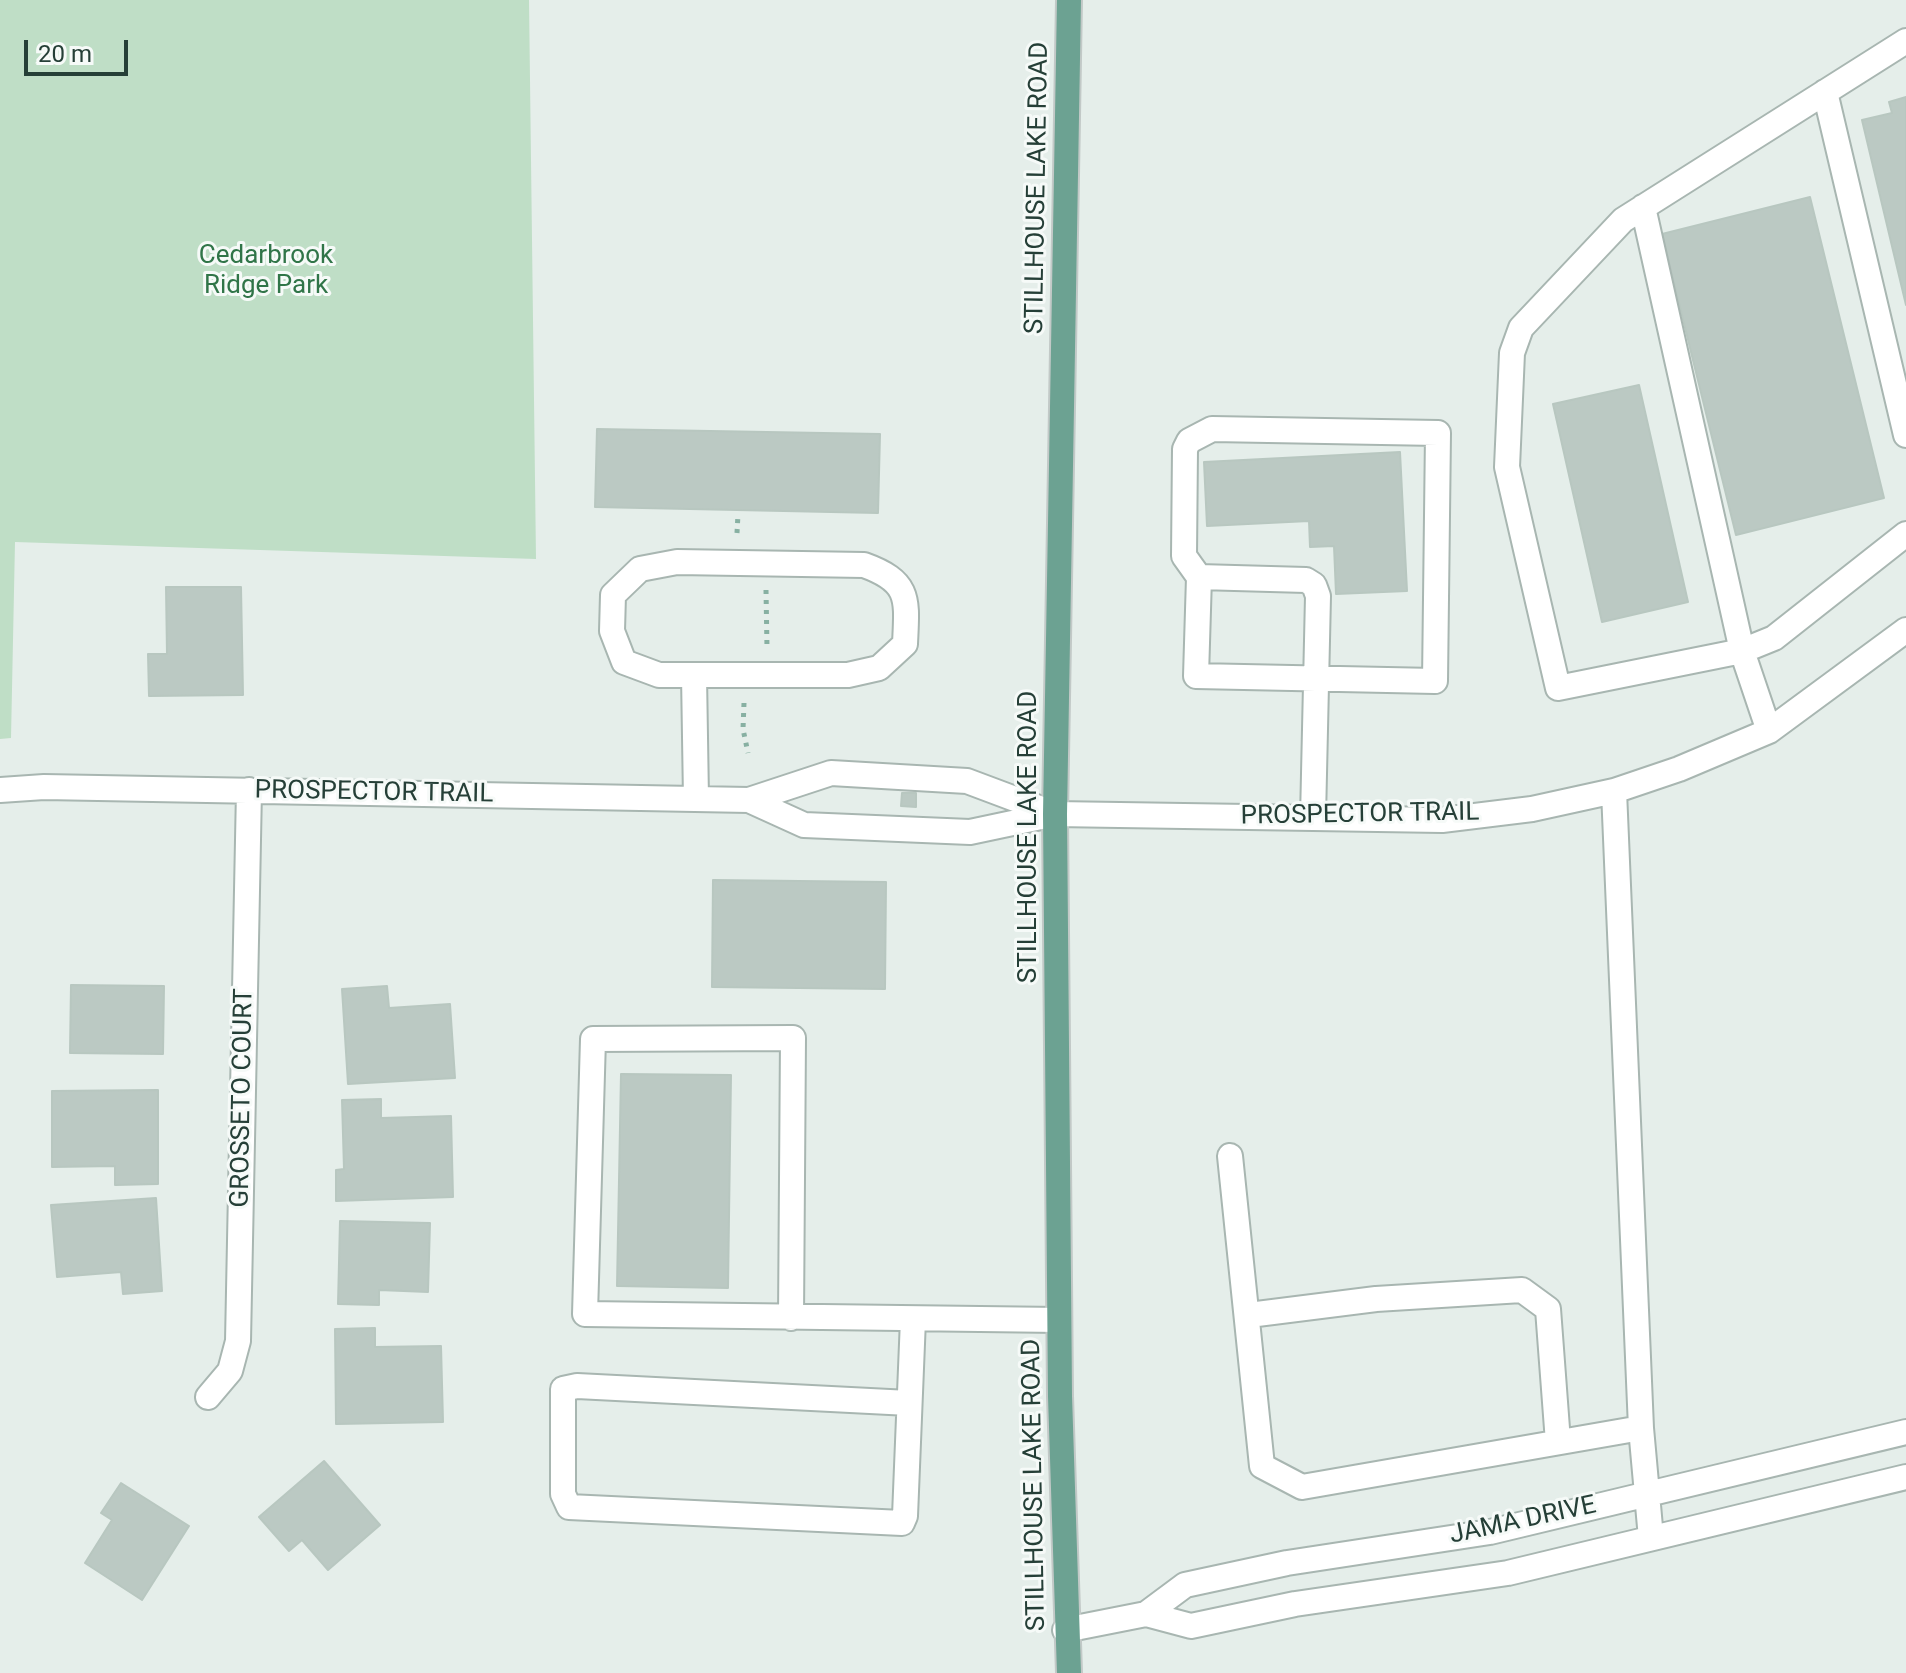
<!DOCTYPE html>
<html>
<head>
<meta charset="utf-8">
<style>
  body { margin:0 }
  #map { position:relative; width:1906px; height:1673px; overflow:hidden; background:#e5eeea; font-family:Roboto,sans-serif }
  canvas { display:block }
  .scale { position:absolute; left:24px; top:40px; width:104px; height:36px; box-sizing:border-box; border:4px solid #253f37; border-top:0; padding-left:10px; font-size:24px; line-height:28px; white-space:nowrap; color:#253f37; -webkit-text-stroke:6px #f6faf8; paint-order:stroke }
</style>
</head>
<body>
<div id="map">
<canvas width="1906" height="1673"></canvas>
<div class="scale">20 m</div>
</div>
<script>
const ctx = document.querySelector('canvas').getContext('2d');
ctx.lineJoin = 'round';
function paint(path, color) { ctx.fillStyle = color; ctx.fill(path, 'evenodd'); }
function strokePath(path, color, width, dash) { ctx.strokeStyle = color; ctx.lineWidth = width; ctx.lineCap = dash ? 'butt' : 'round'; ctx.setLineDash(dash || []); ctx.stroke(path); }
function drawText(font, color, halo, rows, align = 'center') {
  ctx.font = font + ' Roboto,sans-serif'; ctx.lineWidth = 6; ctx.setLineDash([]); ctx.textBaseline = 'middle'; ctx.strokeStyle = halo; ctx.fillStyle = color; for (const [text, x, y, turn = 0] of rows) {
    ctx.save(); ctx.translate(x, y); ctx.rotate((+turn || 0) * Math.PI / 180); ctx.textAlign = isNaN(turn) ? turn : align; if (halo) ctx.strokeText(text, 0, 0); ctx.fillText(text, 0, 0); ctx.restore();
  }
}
paint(new Path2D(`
  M0,0H529L536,559L15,542L11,738L0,739Z`), '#bfdec6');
const building = new Path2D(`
  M1906,97V305L1862,120L1892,113L1889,102Z
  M1810,197L1884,498L1736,535L1662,234Z
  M1639,385L1688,602L1602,622L1553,404Z
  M597,429L880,434L878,513L595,507Z
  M1400,452L1407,591L1336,594L1334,546L1310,547L1309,521L1207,526L1204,462Z
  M166,587H241L243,695L149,696L148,654H167Z
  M902,793H916V807L901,806Z
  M713,880L886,882L885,989L712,987Z
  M71,985L164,986L163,1054L70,1053Z
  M387,986L389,1008L450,1004L455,1078L348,1084L342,989Z
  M621,1074L731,1075L728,1288L617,1286Z
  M158,1090V1184L115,1185V1166L52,1167V1091Z
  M381,1099V1118L451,1116L453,1197L336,1201V1170L344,1169L342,1100Z
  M156,1198L162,1291L123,1294L121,1272L57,1277L51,1205Z
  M340,1221L430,1223L428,1292L379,1290V1305L338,1304Z
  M375,1328V1347L441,1346L443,1422L336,1424L335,1329Z
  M324,1461L380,1525L328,1570L302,1540L289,1551L259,1517Z
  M121,1483L189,1526L142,1600L85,1563L112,1520L101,1513Z`);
paint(building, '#bbc9c3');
strokePath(building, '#b8c7c0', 2);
const minor = new Path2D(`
  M1906,41L1623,220L1521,328L1512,353L1507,467L1558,688L1742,651L1774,638L1906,534
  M1825,92L1906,435
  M1643,207L1742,651L1769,731
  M677,562L864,565C911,582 907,599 905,644L879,668L848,675H659L624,662L612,631L613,595L640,569Z
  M1199,577L1196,676L1435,681L1438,433L1212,429L1189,441L1185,449L1184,556L1199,577L1306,580L1314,585L1318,596L1313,818
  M694,675L696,799
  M0,790L44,787L749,800L831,773L967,781L1055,814
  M1614,791L1641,1428L1651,1538
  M749,800L804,825L970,832L1055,814L1442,820L1532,809L1614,791L1679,769L1769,731L1906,630
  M1230,1156L1262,1466L1302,1487L1641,1428
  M1249,1315L1376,1299L1522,1290L1548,1309L1558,1442
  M791,1318L793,1038L593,1039L585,1314L1059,1320
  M208,1397L230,1371L238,1341L249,790
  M909,1403L577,1386L563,1389V1494L569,1507L902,1523L905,1516L913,1319
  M1146,1614L1191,1626L1295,1604L1508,1573L1906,1477
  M1065,1630L1146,1614L1185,1585L1287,1563L1490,1532L1906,1432`);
const major = new Path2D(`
  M1069,1673L1060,1396L1055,814L1069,0`);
strokePath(minor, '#a8b6b1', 28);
strokePath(major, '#c2c9c7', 28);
strokePath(new Path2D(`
  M737,533L738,514
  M766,590L767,648
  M744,703L743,729L748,753`), '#87b0a2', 5, [4, 6]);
strokePath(minor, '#fff', 24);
strokePath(major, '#6ca292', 24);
drawText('26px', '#253f37', '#f6faf8', [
  ["STILLHOUSE LAKE ROAD",1038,188,-89],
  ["PROSPECTOR TRAIL",374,793,1],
  ["PROSPECTOR TRAIL",1360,815,-1],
  ["STILLHOUSE LAKE ROAD",1029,837,-90],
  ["GROSSETO COURT",243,1098,-89],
  ["STILLHOUSE LAKE ROAD",1035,1485,-91],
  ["JAMA DRIVE",1523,1521,-12]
]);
drawText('26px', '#307548', '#f6faf8', [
  ["Cedarbrook",266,256],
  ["Ridge Park",266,286]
]);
</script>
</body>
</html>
